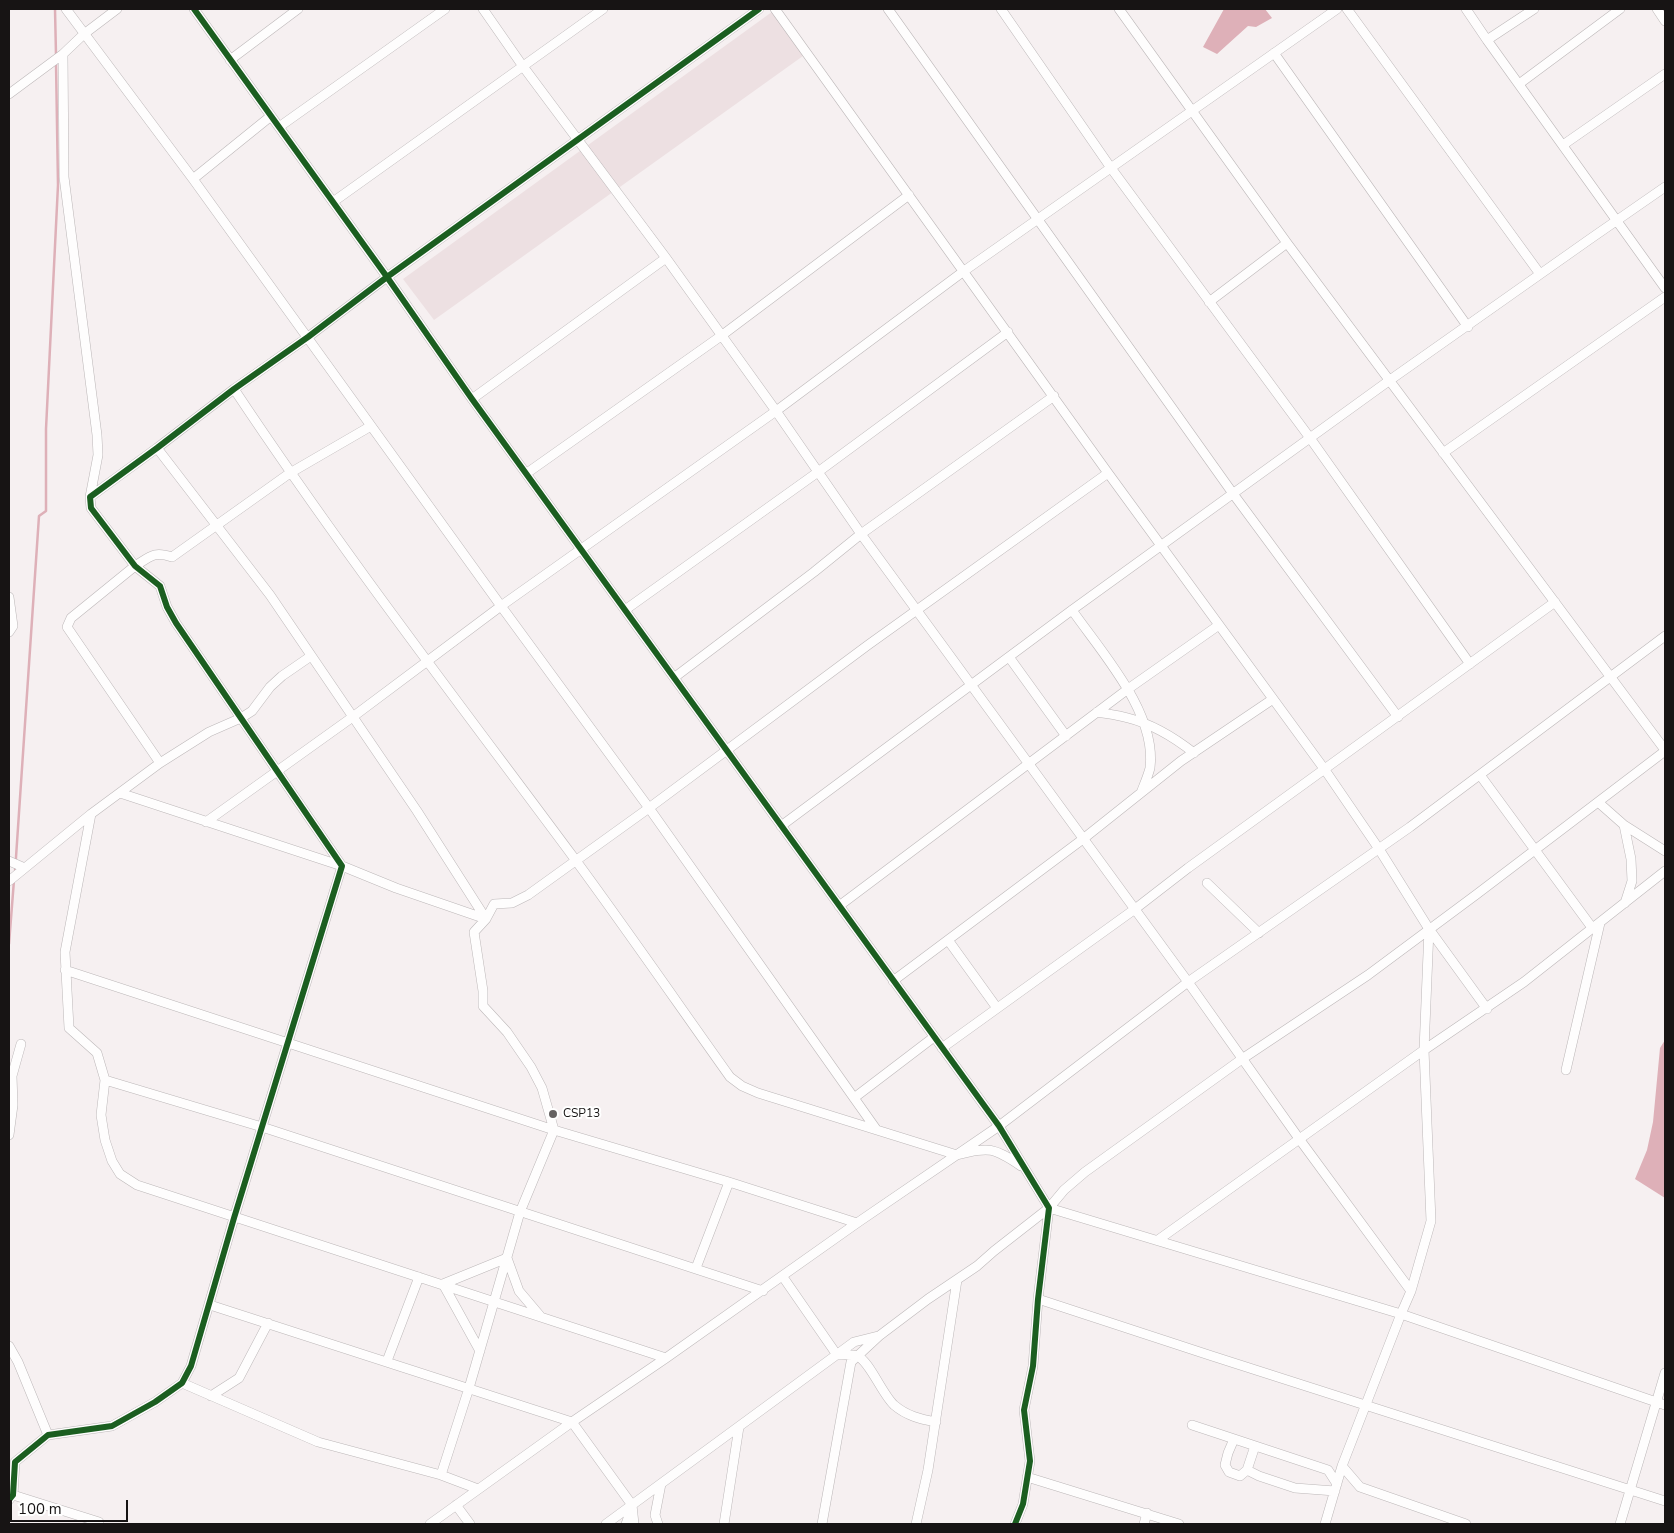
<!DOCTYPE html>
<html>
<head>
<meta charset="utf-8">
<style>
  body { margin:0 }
  #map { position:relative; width:1674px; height:1533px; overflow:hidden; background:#f6f0f1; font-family:"Nunito Sans",sans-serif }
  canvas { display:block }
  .frame { position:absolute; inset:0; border:10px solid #171414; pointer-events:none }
  .scale { position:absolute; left:10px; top:1500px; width:118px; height:22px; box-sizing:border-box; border:2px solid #171414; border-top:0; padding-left:6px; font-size:15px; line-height:18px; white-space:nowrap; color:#171414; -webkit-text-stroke:4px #fff; paint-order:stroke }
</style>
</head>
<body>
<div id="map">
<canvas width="1674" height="1533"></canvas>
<div class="frame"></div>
<div class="scale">100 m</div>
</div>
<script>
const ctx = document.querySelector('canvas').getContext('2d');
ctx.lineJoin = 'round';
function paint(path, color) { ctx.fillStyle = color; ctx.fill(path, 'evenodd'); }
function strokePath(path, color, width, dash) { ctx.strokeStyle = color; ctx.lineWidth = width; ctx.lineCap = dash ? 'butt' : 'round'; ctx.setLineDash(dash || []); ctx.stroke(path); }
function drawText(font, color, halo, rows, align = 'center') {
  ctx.font = font + ' "Nunito Sans",sans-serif'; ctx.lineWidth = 4; ctx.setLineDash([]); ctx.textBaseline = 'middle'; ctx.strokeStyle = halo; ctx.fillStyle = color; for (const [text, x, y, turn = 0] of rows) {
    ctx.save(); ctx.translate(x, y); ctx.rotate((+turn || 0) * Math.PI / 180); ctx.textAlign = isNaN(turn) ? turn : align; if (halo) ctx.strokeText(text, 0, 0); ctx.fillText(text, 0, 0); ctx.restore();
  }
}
paint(new Path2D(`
  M776,9L803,56L434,320L403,279Z`), '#ede0e2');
paint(new Path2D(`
  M1224,9H1265L1272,18L1256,27L1248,26L1217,54L1203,47Z
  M1665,1040V1198L1635,1179L1647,1150L1653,1122L1660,1048Z`), '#deb0b8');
strokePath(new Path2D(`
  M55,9L56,55
  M1662,9L1665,13
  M15,872L39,516L46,511V429L58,185L56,63
  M9,944L14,880`), '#deb0b8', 2.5);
const street = new Path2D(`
  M66,9L193,179L501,606L649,808L876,1129
  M194,9L387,277L472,399L999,1126L1049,1208L1038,1299L1033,1366L1024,1410L1030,1461L1023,1504L1015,1524
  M483,9L522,65L666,258L776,411L861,534L1188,982L1300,1140L1411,1291
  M775,9L1108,473L1325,770L1379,849L1429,929L1487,1009
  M888,9L1234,495L1398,717
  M1001,9L1111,168L1310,438L1470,664
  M1119,9L1287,243L1665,750
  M1347,9L1540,274
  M1466,9L1487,40L1665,288
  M1657,9L1665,21
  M1487,40L1534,9
  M1274,53L1468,327
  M63,54L64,177L97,435L98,455L90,497
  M230,60L298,9
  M1519,84L1620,9
  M9,94L63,54L84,34L117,9
  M279,127L445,9
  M1563,145L1665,74
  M193,179L271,116
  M333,202L603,9
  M1209,302L1287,243
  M234,389C341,550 459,703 574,858C627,930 678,1004 730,1077L742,1086L758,1093L957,1155C990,1147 993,1147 1021,1166
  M472,399L666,258
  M157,448L270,595L417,811L486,919
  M1443,453L1665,297
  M527,473L721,336L909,195
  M9,597L13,626L9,632
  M625,610L818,472L1008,332
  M1072,610C1102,653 1157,713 1150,768C1148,776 1144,785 1141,793
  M1009,657L1066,736
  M675,677L814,572L861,534L1054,396
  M1097,712C1108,714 1118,715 1128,718C1152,724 1175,738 1194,753
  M160,763L67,627L71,618L135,566C151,556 154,551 172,557L290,473L371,426
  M1480,775L1593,929
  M120,793L342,866L396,888L486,919
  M1598,802L1624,825L1665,851
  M91,814L65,952L69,1028L97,1053L105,1080L101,1115L105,1140L112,1161L120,1174L137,1185L666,1358
  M206,822L354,716L501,606L776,411L964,271L1337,9
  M1624,825L1631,859L1632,881L1625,903
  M781,826L1072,610L1390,380L1590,239L1665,187
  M9,861L25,868
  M9,881L91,814L160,763L209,732L241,718L252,711L270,687L282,676L311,656
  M1207,883L1259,933
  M839,906L1128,689L1219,625
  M948,940L997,1008
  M65,970L554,1130L729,1182L857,1223
  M893,981L1083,839L1181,761L1273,699
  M942,1048L1135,909L1188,868L1555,602
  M1566,1070L1600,923
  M105,1080L262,1127L763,1291
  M854,1098L934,1037
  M9,1135L13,1105L12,1076L21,1044
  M1049,1208L1401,1314L1665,1405
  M1158,1240L1424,1050L1524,982L1665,871
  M696,1268L729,1182
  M783,1277L837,1355C843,1355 851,1354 857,1356C869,1360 882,1394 894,1405C907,1416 920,1419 936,1422
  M1038,1299L1212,1356L1665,1501
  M210,1305L572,1422L632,1505L634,1524
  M9,1346L18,1362L48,1435
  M480,1351L443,1284L507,1258L519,1291L541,1317
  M387,1361L419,1277
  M182,1383L318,1442L441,1475L478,1489
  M211,1396L239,1378L268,1323
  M1192,1425L1328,1470L1337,1484
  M1234,1439L1228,1453L1225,1465L1229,1472L1240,1476L1247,1470L1255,1446
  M1342,1466L1360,1487L1466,1524
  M1247,1470L1259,1476L1295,1488L1335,1491
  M441,1475L469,1388L520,1212L554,1130L542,1088L531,1067L507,1032L483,1006V991L474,932L486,919L494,904L512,903L528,895L649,808L868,645L1108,473
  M1027,1477L1179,1524
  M13,1495L99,1522
  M9,1500L13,1495L15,1462L48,1435L112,1426L155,1402L182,1383L191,1366L234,1218L342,866L176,623L167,607L160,586L135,566L91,508L90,497L157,448L234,389L308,337L387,277L759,9
  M456,1505L470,1524
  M430,1524L572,1422L666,1358L857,1223L999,1126L1188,982L1410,827L1665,636
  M606,1524L854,1342L878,1336
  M626,1524L631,1510
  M658,1524L655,1515L661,1484
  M724,1524L739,1427
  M822,1524L851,1362L879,1336L928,1299L977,1266L994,1251L1049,1208L1064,1190L1085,1172L1242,1059L1368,975L1477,894L1665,751
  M916,1524L928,1470L957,1280
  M1144,1524L1147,1513
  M1325,1524L1342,1466L1401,1314L1411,1291L1431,1221L1424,1050L1429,929
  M1620,1524L1665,1373`);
strokePath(street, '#bcb7b8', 10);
strokePath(street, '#fefdfd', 9);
strokePath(new Path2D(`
  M194,9L387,277L472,399L999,1126L1049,1208L1038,1299L1033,1366L1024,1410L1030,1461L1023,1504L1015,1524
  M9,1500L13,1495L15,1462L48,1435L112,1426L155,1402L182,1383L191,1366L234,1218L342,866L176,623L167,607L160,586L135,566L91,508L90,497L157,448L234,389L308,337L387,277L759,9`), '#1b5e20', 6);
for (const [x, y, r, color] of [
  [553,1114,5,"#656161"]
]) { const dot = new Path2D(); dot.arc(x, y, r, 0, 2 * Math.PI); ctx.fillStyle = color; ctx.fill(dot); strokePath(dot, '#fff', 2); }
drawText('12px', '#171414', '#fff', [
  ["CSP13",563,1114]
], 'left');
</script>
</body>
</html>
